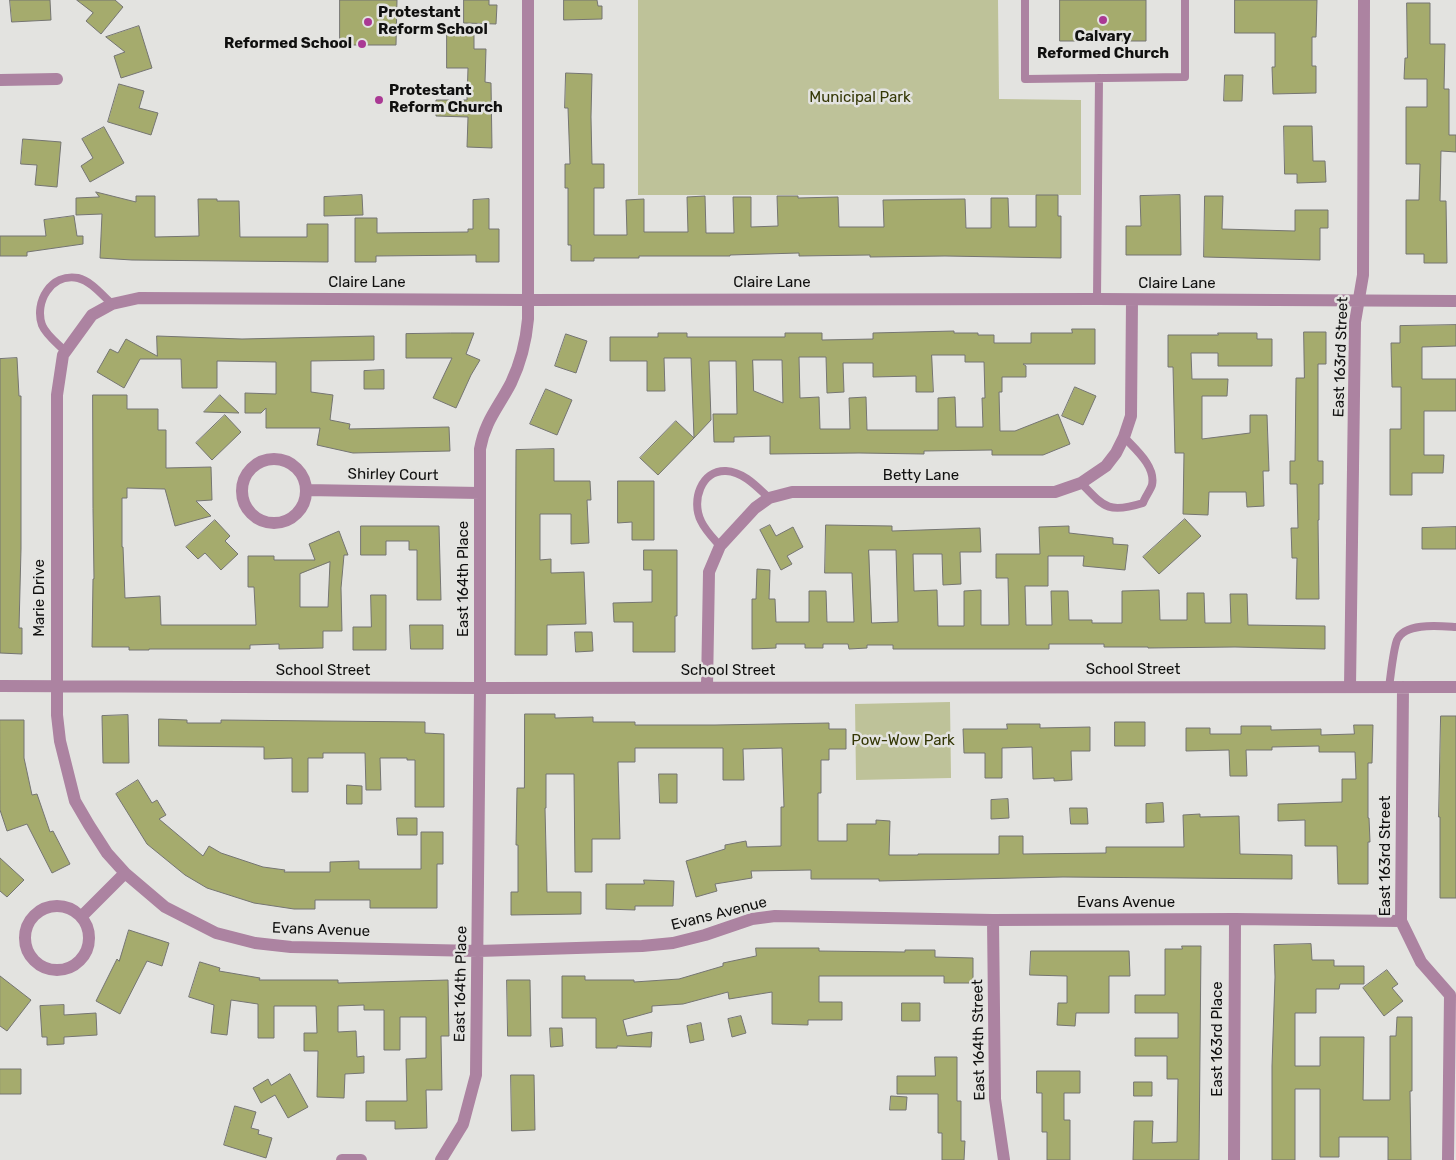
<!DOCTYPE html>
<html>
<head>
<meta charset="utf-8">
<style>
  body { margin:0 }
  canvas { display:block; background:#e3e3e0 }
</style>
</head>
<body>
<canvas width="1456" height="1160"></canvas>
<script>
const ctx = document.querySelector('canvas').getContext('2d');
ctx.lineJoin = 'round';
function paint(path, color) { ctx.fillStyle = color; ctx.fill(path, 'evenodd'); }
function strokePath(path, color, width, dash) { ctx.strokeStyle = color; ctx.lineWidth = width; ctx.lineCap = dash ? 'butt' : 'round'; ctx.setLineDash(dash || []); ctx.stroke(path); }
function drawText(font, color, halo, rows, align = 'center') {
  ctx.font = font + ' Rubik,sans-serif'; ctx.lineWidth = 5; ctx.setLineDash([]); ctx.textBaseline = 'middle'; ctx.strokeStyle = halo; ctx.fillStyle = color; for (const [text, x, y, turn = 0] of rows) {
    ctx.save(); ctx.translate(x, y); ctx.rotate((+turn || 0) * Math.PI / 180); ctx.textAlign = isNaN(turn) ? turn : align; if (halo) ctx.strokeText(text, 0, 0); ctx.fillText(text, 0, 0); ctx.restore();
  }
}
paint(new Path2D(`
  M638,0H998L999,99L1081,100V195H638Z
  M950,702L951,778L856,780L855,704Z`), '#bec299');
const building = new Path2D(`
  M10,0H50L51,20L12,22Z
  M77,0H115L123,7L101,34L86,21L93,13Z
  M340,0H397L396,45H340Z
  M464,0H489V5H497L496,24L464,23Z
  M564,0H597L598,6H602V19L564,20Z
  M1060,0H1146V41H1060Z
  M1235,0H1317L1316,37H1312V66H1316V93L1273,94L1272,67H1275V33H1235Z
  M1407,3H1430V44H1445L1444,89H1449V135H1456V152L1441,151L1440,201H1446L1447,263H1424V254H1406V200H1419L1420,164H1406V107H1427V79H1404L1405,58H1407Z
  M139,26L152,68L121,78L114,56L125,52L106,37Z
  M447,30H474V49H486L485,82L491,83L492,148L467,147L468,117L436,116V100H467L468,68H447Z
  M566,73L592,74L591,117L592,164H604V188H594V235H627L626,200L644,199V232H688L687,197L705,196L706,233H734L733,197H751V227L778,226L777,196H798V198L838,197L839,227H884L883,200L965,199L966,228H991V198H1008L1009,227H1036V195H1058V216H1061V258L945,256L870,257V255L799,256V253L730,255V256H639V258H594V261H571V245H568V188H565V164H570L568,108H565Z
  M1225,75H1243L1242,101H1224Z
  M119,84L144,91L139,108L158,113L151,135L108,122Z
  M1284,126H1312L1313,161H1325L1326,182L1297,183V174H1285Z
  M104,127L124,163L90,182L81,166L93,158L82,139Z
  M23,139L61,142L57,187L35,185L37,165L21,164Z
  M96,192L136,202V196H155V237L199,236L198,199H217V201H239L240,237H307V224H328V262L132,260L100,258L102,214L76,215V198L99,197Z
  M362,195L363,215L324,216V197Z
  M1180,195L1181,255H1126V226H1141L1140,196Z
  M1205,196H1223L1222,229L1295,231V210H1328V228H1320V260L1204,257Z
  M489,199V229H499V262H476V255L376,256V262H355V218H377V233L468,232V229H473V200Z
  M74,216L77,236H83V244L27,252V256H0V236H46L44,220Z
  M1456,325V346L1422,347V379H1456V411H1424V455H1444L1443,473H1412V495H1390V429H1401V387H1392L1391,343H1400V326Z
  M1072,329H1095V364H1023L1026,366V377H1002V392H999L1000,431H1015L1058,414L1070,444L1043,455H992V450L924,451V454L859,453L770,454V436L734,437V442H714L713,414H737L736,361H709L711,420L694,438L691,358H664L665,391H647V361H610V337H658V333H687V337H785V333H822V340L873,339V333L954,331V333H978V335H994V343H1031V333H1072ZM932,355H965V362H984L985,398H982L983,427H956L955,397L938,398V430H867L866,397L849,398L850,429H820L819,397L800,398L799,357H826L827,393L844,392L843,363H873V377L916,376V392H933ZM753,360H782L783,403L754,391Z
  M1304,332H1326V364H1318V461H1323V484H1319V520H1318L1319,599H1296L1297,558H1292L1291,528H1298L1297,484H1290V461H1295L1296,378H1304Z
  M451,333H474L466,354L480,360L471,375L456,408L433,398L452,358H406V334Z
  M1218,333H1257V339H1272V366H1218V353H1191L1192,379H1228L1227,396H1202V439L1250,433V415H1267L1269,471H1263L1264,506L1247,507L1246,492H1209L1208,515L1183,514L1184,453H1175L1173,367H1168V335H1218Z
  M566,334L587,341L576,373L555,366Z
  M157,336L242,339L374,336V360L311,361V392L333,395L330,420L350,424L349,429L449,427L450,451L353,453L317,445L320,428H266V408L261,413H245V393L276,394V362L217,361V388H182L181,359H140L124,388L97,372L110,349L118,353L126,339L157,356Z
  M17,358L19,396H21V549L19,628H22V654L0,653V359Z
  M384,370V389H364V371Z
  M1075,387L1096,396L1083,425L1062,416Z
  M546,389L572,400L557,435L530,424Z
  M93,395H127V409H158V430H166V468L211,467L212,500L196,501L211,516L175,526L165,489L127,488V498H122V547H123L125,598L160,596L161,625H256L254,587H248V556H274V560H315L309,544L339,531L348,555H344L341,588L342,631H323V648L279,649V644L250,645V649H149V650H129V647H92L93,579H94L93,509ZM330,562L328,607H300V574Z
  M220,395L239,413L204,412Z
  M225,415L241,432L212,460L196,443Z
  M676,421L694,438L658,475L640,458Z
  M554,449V481H590L591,500H587L589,543L571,544V514H540V560L551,559V573L584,572L586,624L547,625V655H515L516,450Z
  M618,481H654V540H632V522L618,523Z
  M1185,519L1201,536L1159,574L1143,557Z
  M215,520L230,536L225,541L238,554L221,570L205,553L198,559L186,547Z
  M770,525L776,536L793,527L803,547L787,556L792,564L781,570L760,530Z
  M826,525L892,526V531L980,528L981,552H960L961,584L943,585L942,554H913L914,591L937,590L938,626H964V591L981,590V625H1009L1008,578H996V554H1040L1039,527L1069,526V533L1113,538V544L1128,545L1125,570L1083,566L1084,556H1048V586H1025L1026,625H1052L1051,591H1068L1069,620H1092V623H1122V591L1159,590L1160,620H1187V593H1204L1205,623H1231L1230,594H1247L1248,625L1325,626V649L1235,647L1148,648V647H1104V644H1049V649H893V645H867V648L849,649L848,644H823V648H805V644H776V648L752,649V599H756L757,569L770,570L769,599H775L776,622H809V591H826L827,622H854L852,573H825ZM869,550H896L898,622L872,623Z
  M361,526H439L441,600H417V550H409V541H386V555H361Z
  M1456,527V549H1422V528Z
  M644,550H677V616H675V652H633V622H614L613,603L652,602V570H644Z
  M371,595H386V650H353V627H371Z
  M410,625H443V649H411Z
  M575,632H592L593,651L576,652Z
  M525,714H555V718L593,717V722H635V725H715L829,723V729H846V749H829V760H821V793H818V841H847V824H876V820L890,821L889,855H918V854H999V836H1023V854L1106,853V847H1184L1183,815L1200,814V817L1239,816L1240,854L1292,855V879L1063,877L879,881V879H811V870L751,871L752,878L715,884L717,891L696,897L686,861L725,849V845L746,841L747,847L781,846V807H784L782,748L743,749L744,780H723V748H635V762H618L620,839H592V872H575L574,774H546V808H545L547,892H581V914L511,915V892H518V845H516L517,788H524Z
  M128,715L129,763H103L102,716Z
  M1441,716H1456V898H1440V817H1439Z
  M159,719L187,720V723H221V720L425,722V733L444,734V807H415V760H407V758H380L381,790H366L365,753H323V758H308V792H292V758L264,759V747L159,746Z
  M0,720H24V758L32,795L37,794L50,832L53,831L70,864L52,873L27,824L7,831L0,810Z
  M1115,722H1145V746H1115Z
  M1007,724H1040V728L1090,727V751H1071L1072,780L1054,781V778L1033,779L1032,747L1002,748V778H985V753H964L963,729H1007Z
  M1354,725H1373L1372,763H1368V818H1369L1370,842H1368V884H1338L1337,846H1305V820L1278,821V804L1342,802V779H1356L1355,752H1319V746L1272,747V750H1246L1247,776H1230L1229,750L1186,751V728H1210V734H1241V726H1271V730L1321,729V735L1354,734Z
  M659,774H677V803H660Z
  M138,780L152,803L157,800L166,815L159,819L203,856L209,846L221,853L263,867L285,870L284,872H330V862L359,861V869H421V832H443V864H437V908H370V900H315V909H294L254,903L207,888L185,875L147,844L116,794Z
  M347,785L362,786V804H347Z
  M1008,799L1009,818L991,819V800Z
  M1163,803L1164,822L1146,823V804Z
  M1070,808H1087L1088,824H1071Z
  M397,818H417V835H398Z
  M0,858L24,880L7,897L0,891Z
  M644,880L674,881L673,906H635V910L606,909V884H644Z
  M129,930L169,943L162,966L147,961L120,1014L96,1001L117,959L119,961Z
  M1311,944L1312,960H1334V966H1364V984H1340L1339,989H1316V1013H1295V1066H1320V1037H1364L1363,1100H1390V1036H1396L1397,1017H1412V1091H1410L1411,1160H1388V1137H1339V1157H1320V1089H1295V1160H1272V1066L1275,977L1274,945Z
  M1182,946H1201L1199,1160H1133L1134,1121H1153L1152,1143L1177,1142L1178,1079H1167V1056H1135V1038H1178V1013H1135V995H1165V949H1182Z
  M756,948H819V951L905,952V950H935V957L973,958V983H944V976H819V1002H842V1020H808V1025L772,1024V992L729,999L728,992L683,1004L652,1006V1012L623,1020L627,1036L652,1032L651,1047L617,1046V1048H596V1018H562V976H585V980H634V982L679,979L723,966V963L756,956Z
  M1031,951H1129L1130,976H1109V1013H1076L1075,1026L1057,1025L1058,1003H1067V976L1030,975Z
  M200,962L220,968L219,971L260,978L259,980H338V983L448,980L449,1036H441L442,1090H426L427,1128L395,1129V1121H366V1101H407L406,1059L426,1058V1017H400V1050H384V1010H364V1005L338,1006V1032L356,1031L357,1057L364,1056V1073L345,1074L344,1098L317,1097L318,1051H304V1033H317L316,1006H274V1038H258V1004L231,1000L227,1035L211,1033L214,1005L189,997Z
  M1387,970L1398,984L1392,988L1403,1001L1384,1016L1363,988Z
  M0,976L31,1000L7,1031L0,1026Z
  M507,980H530L531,1036H508Z
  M902,1003H920V1021H902Z
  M64,1005V1015L96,1013L97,1035L64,1037V1044L47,1045V1037H42L40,1006Z
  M741,1016L746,1033L732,1037L728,1019Z
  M701,1023L704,1040L690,1043L687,1026Z
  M550,1028H562L563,1046L551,1047Z
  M935,1057H957V1101H961V1141H965L964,1160H942V1133H938V1094H897V1076H935Z
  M0,1069H21V1094H0Z
  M1037,1071H1080V1093H1064V1120H1070V1160H1047V1132H1042V1093H1037Z
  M290,1074L308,1107L288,1118L275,1095L261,1103L253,1088L268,1079L271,1085Z
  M511,1075H534L535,1130L512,1131Z
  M1134,1082H1152V1096H1134Z
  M891,1096L907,1097L906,1110H890Z
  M235,1106L256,1112L251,1128L259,1130L258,1134L272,1138L266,1158L224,1145Z`);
paint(building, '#a5ab6d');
strokePath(building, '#757572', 1);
strokePath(new Path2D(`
  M1025,0V79L1185,77V0
  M1097,299L1099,78
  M65,351C58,344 46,335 42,325C34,302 51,273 78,278C91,281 102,295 112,304
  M1081,483C1104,507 1108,514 1143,503C1145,497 1150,491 1152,485C1156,466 1135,449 1124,437
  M720,546C713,538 705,530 701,521C691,501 701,470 726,471C744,472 757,487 769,498
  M1389,687C1391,674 1393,651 1397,640C1405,622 1440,626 1456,627`), '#ac83a1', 8);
strokePath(new Path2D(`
  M0,80L57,79
  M242 491a32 32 0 1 1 64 0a32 32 0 1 1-64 0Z
  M306,490L480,493
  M0,686L480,688L1456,687
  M707,687L709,572L720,546L755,508L769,498L792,492H1055L1081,483L1106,466L1116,453L1124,437L1131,416L1132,300
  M1350,687L1355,322L1363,275L1364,0
  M1403,687L1401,921L1421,962L1450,995L1448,1160
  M25 938a32 32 0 1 1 64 0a32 32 0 1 1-64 0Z
  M81,917L125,873
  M993,920L995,1099L1004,1160
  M1401,921L1235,919L993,920L775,916L752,919L705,935L673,943L642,946L478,951L291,947L255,943L216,933L165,907L125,873L107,853L89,825L75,801L60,741L57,715V395L63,355L92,315L112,304L139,298L527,300L1097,299L1456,301
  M342,1160H361
  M441,1160L463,1124L476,1075L480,688V449C485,421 498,408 511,383C521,362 526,342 528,319V0
  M1234,1160L1235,919`), '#ac83a1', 12);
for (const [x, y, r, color] of [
  [1103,20,5,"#aa3994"],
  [368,22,5,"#aa3994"],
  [362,44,5,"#aa3994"],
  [379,100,5,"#aa3994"]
]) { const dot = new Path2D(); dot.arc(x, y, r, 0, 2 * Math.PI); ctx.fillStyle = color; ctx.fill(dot); strokePath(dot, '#e3e3e0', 2); }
drawText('bold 15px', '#10100f', '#e3e3e0', [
  ["Protestant",378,13],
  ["Reform School",378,30],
  ["Calvary",1103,37,"center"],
  ["Reformed Church",1103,54,"center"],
  ["Reformed School",352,44,"right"],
  ["Protestant",389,91],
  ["Reform Church",389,108]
], 'left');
drawText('15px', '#343705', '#e3e3e0', [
  ["Municipal Park",860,98],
  ["Pow-Wow Park",903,741]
]);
drawText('15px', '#10100f', '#e3e3e0', [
  ["Claire Lane",367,283],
  ["Claire Lane",772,283],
  ["Claire Lane",1177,284],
  ["East 163rd Street",1341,357,-88],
  ["Shirley Court",393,475,1],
  ["Betty Lane",921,476],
  ["East 164th Place",464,579,-90],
  ["Marie Drive",40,598,-90],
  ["School Street",1133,670],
  ["School Street",323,671],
  ["School Street",728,671],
  ["East 163rd Street",1386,856,-90],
  ["Evans Avenue",1126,903],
  ["Evans Avenue",719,914,-14],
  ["Evans Avenue",321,930,2],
  ["East 164th Place",461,984,-89],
  ["East 163rd Place",1218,1039,-90],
  ["East 164th Street",979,1040,-91]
]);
</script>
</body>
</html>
